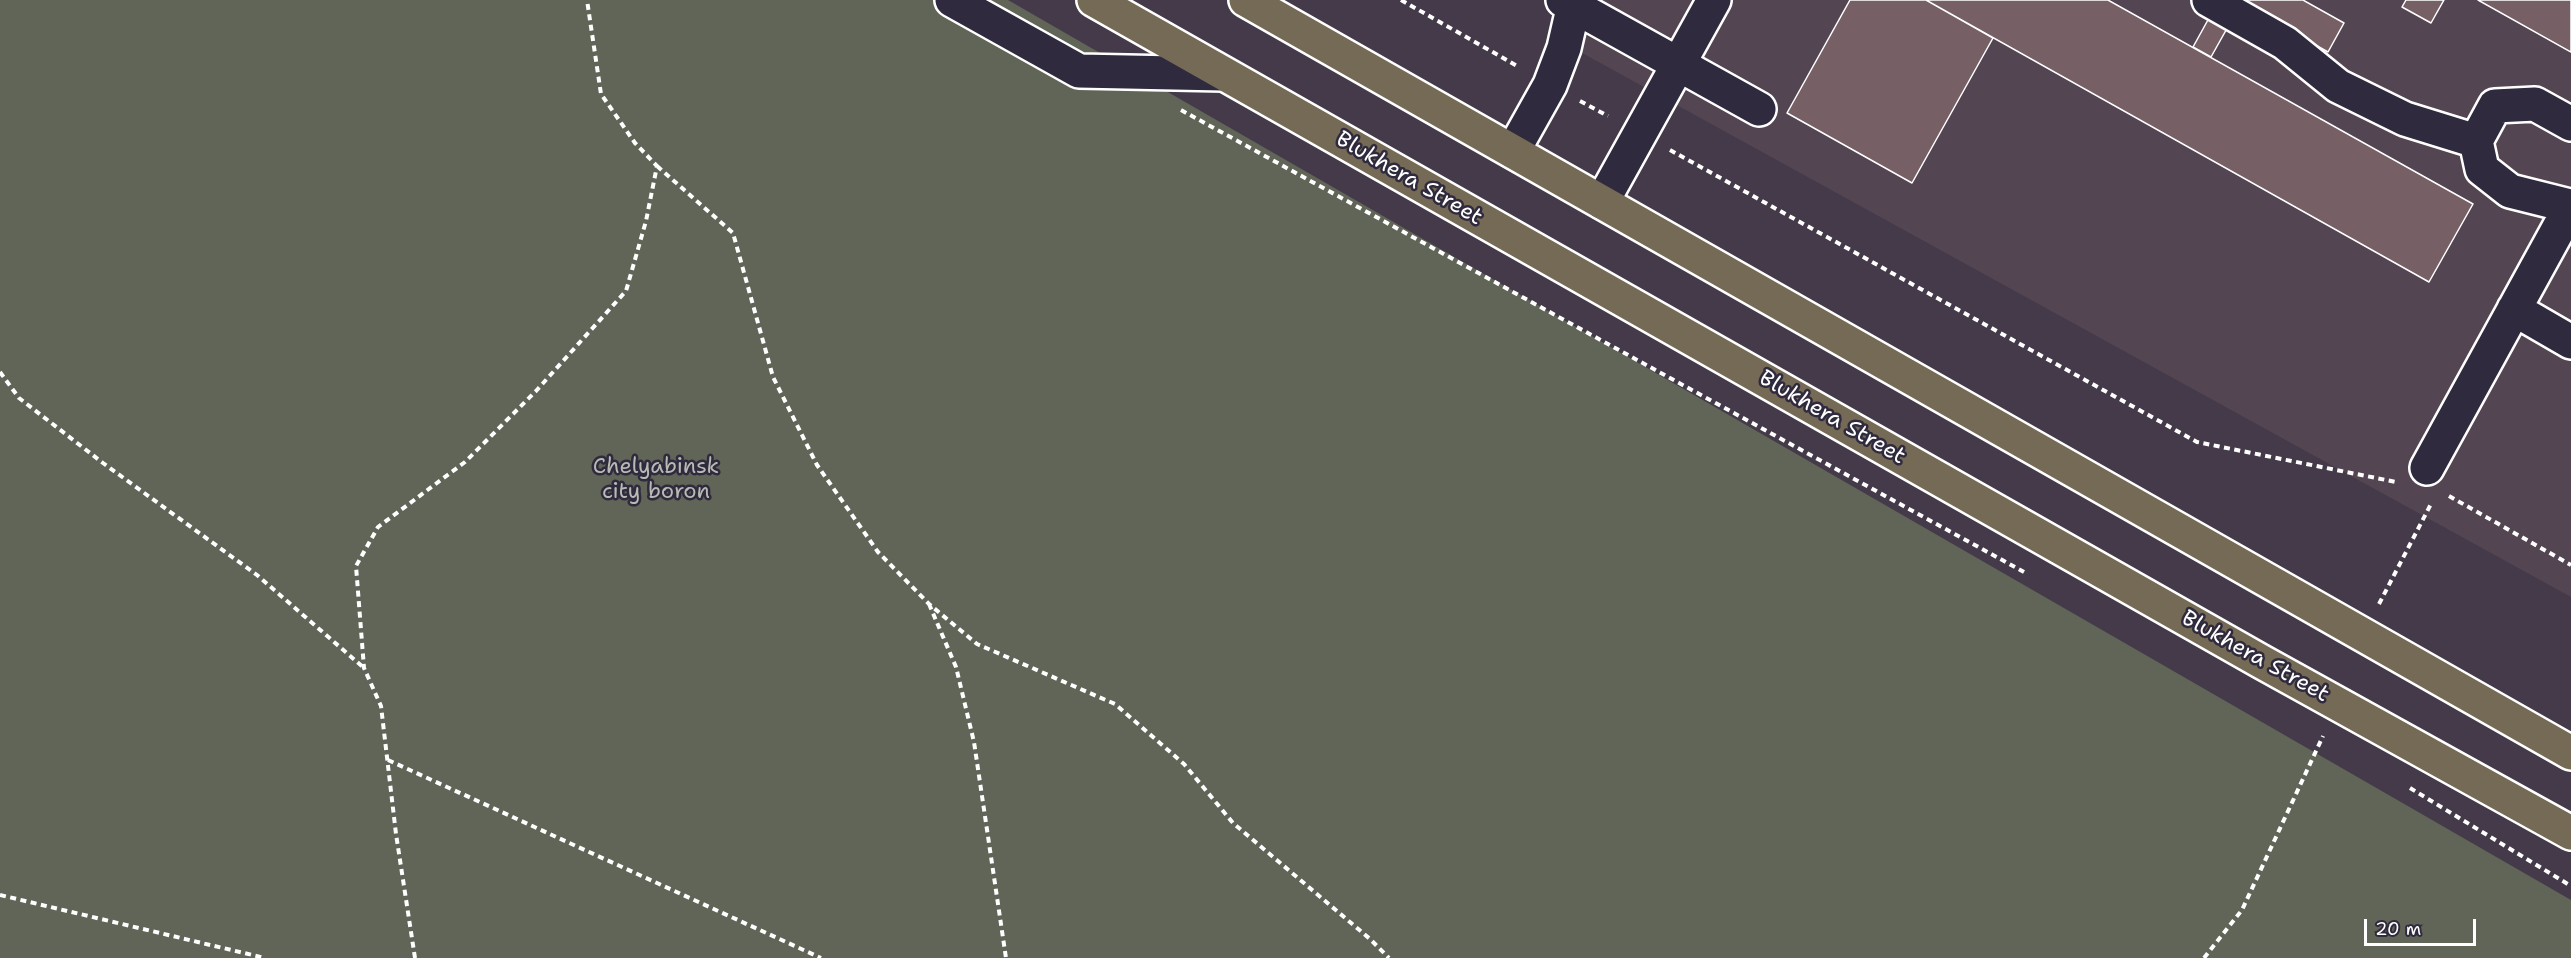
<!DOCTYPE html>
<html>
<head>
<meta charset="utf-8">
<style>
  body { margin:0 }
  #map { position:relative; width:2571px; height:958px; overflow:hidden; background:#443a49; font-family:"Shantell Sans",sans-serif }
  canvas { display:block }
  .scale { position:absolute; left:2364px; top:919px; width:112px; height:27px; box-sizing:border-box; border:3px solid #fff; border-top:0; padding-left:8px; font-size:18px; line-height:21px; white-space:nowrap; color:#fff; -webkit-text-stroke:4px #2f2a3d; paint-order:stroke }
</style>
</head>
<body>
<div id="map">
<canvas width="2571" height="958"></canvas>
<div class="scale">20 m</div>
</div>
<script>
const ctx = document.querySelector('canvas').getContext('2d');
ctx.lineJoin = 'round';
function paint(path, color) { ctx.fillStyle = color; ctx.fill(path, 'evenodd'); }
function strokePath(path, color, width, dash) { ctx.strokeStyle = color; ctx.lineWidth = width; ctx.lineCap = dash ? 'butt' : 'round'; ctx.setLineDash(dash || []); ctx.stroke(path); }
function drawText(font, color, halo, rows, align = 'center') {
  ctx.font = font + ' "Shantell Sans",sans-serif'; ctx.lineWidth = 5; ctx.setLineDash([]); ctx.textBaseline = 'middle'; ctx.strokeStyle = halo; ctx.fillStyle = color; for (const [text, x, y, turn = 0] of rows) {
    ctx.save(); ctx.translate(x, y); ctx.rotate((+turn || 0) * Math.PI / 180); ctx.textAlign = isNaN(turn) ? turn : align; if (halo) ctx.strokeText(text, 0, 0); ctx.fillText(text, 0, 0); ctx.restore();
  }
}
paint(new Path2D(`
  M1589,0H2571V597L1564,43Z`), '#534552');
paint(new Path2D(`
  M0,0H1008L2571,900V958H0Z`), '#616557');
const building = new Path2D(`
  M1850,0H1926L1993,38L1912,183L1787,113Z
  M1926,0H2108L2473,204L2429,282Z
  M2219,0H2243L2211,57L2193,47Z
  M2246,0H2303L2344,23L2328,52L2244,5Z
  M2406,0H2444L2431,23L2402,7Z
  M2478,0H2571V52Z`);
paint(building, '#766066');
strokePath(building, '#fff', 1.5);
const minor = new Path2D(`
  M952,0L1079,71L1223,74
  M1563,0L1759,109
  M2209,0L2285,43L2338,86L2405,119L2476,141L2495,106L2535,104L2571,124
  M2476,141L2482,169L2510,191L2570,206
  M1513,151L1550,85L1564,48L1575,0
  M1602,202L1714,0
  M2514,309L2571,342
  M2427,468L2571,206`);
const major = new Path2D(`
  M1094,0L2262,662L2571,833
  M1246,0L2571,753`);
strokePath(minor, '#fff', 38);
strokePath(major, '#fff', 38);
strokePath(new Path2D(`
  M1401,0L1519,67
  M1580,101L1608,116
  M1181,110L2024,572
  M1670,150L2197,442L2396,482
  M657,166L733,233L773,377L817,465L878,552L929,604L977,644L1115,704L1184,764L1233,823L1370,939L1389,958
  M0,372L19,398L103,463L257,575L364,668
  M2449,496L2571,565
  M929,604L956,667L974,742L1006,958
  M2379,604L2432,502
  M388,760L821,958
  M2410,788L2571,886
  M0,895L265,958
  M415,958L396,834L381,706L364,668L356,566L378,527L465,462L536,391L626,291L646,221L657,166L635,143L601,94L587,0
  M2204,958L2242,910L2323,736`), '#fff', 4, [6, 4.5]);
strokePath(minor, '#2f2a3d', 33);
strokePath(major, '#756a55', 33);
drawText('22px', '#fff', '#2f2a3d', [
  ["Blukhera Street",1409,179,30],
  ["Blukhera Street",1832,418,30],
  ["Blukhera Street",2255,657,29]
]);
drawText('22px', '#b8bab3', '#2f2a3d', [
  ["Chelyabinsk",656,467],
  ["city boron",656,492]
]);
</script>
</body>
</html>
